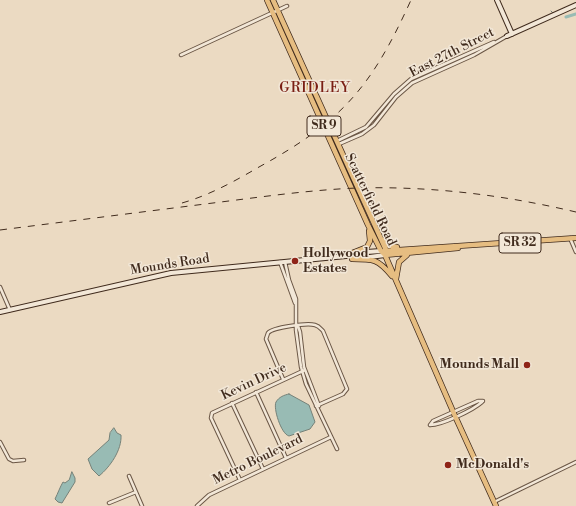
<!DOCTYPE html>
<html>
<head>
<meta charset="utf-8">
<style>
  body { margin:0 }
  canvas { display:block; background:#ebdac2 }
</style>
</head>
<body>
<canvas width="576" height="506"></canvas>
<script>
const ctx = document.querySelector('canvas').getContext('2d');
ctx.lineJoin = 'round';
function paint(path, color) { ctx.fillStyle = color; ctx.fill(path, 'evenodd'); }
function strokePath(path, color, width, dash) { ctx.strokeStyle = color; ctx.lineWidth = width; ctx.lineCap = dash ? 'butt' : 'round'; ctx.setLineDash(dash || []); ctx.stroke(path); }
function drawText(font, color, halo, rows, align = 'center') {
  ctx.font = font + ' "Libre Bodoni",serif'; ctx.lineWidth = 3; ctx.setLineDash([]); ctx.textBaseline = 'middle'; ctx.strokeStyle = halo; ctx.fillStyle = color; for (const [text, x, y, turn = 0] of rows) {
    ctx.save(); ctx.translate(x, y); ctx.rotate((+turn || 0) * Math.PI / 180); ctx.textAlign = isNaN(turn) ? turn : align; if (halo) ctx.strokeText(text, 0, 0); ctx.fillText(text, 0, 0); ctx.restore();
  }
}
const water = new Path2D(`
  M289,394L309,405L315,422L310,429L289,436C281,434 273,408 276,402C279,397 284,395 289,394Z
  M114,428L117,433L121,435C122,450 110,467 99,476L92,469L88,459L109,440L110,433Z
  M72,472L75,478V482L62,503L58,502L55,499C58,493 60,487 63,482L65,483L69,480Z`);
paint(water, '#98bbb4');
strokePath(water, '#758178', 1);
strokePath(new Path2D(`
  M551,11L553,13`), '#758178', 1);
strokePath(new Path2D(`
  M566,17L576,14`), '#98bbb4', 3);
const street = new Path2D(`
  M181,55L287,6
  M337,141L366,127L394,94L411,79L494,42
  M339,144L362,134L374,125L396,97L412,83L474,55L507,36
  M570,238L576,252
  M280,262L295,303
  M285,262L289,280L296,299V330L301,367L306,384L337,449
  M0,287L10,310
  M298,326L300,332L304,367L319,406
  M283,379L266,339L268,333C273,327 307,323 315,325C319,326 321,329 323,331L347,389L343,394L316,406
  M256,392L286,458
  M232,403L263,469
  M430,425L433,421L478,401H483
  M430,425C442,425 473,410 482,402
  M0,442L9,459L13,461L24,460
  M129,476L142,506
  M240,480L211,418L212,413L305,370
  M494,502L576,462
  M109,503L136,492
  M197,506L209,495L331,437`);
const secondary = new Path2D(`
  M497,0L512,34
  M507,36L576,5
  M362,258L385,255
  M0,312L171,273L346,256L352,253L381,251`);
const primary = new Path2D(`
  M267,0L368,225L381,251L385,255L455,416L496,506
  M273,0L386,250L385,255
  M383,240L387,245L397,247
  M384,251L576,238
  M352,253L367,247L370,241L369,231
  M385,255L458,248
  M352,259C374,259 378,259 392,276
  M396,279L399,262L407,255`);
strokePath(street, '#6b5746', 4.5);
strokePath(secondary, '#402b1d', 6);
strokePath(primary, '#402b1d', 6);
strokePath(street, '#f2e7d7', 2.5);
strokePath(secondary, '#f2e7d7', 4);
strokePath(primary, '#e6bd81', 4.5);
strokePath(new Path2D(`
  M182,203C210,195 235,181 259,167C343,121 372,86 411,0
  M0,230C71,221 142,212 213,203C261,197 309,190 357,188C431,186 504,195 576,212`), '#402b1d', 1, [7, 7]);
for (const [x, y, r, color] of [
  [295,261,4,"#8f2418"],
  [527,365,4,"#8f2418"],
  [448,465,4,"#8f2418"]
]) { const dot = new Path2D(); dot.arc(x, y, r, 0, 2 * Math.PI); ctx.fillStyle = color; ctx.fill(dot); strokePath(dot, '#f2e7d7', 1.5); }
for (const [x, y, w] of [
  [324,126,34],
  [520,243,42]
]) { const box = new Path2D(); box.roundRect(x - w / 2, y - 10, w, 20, 3); ctx.fillStyle = '#f2e7d7'; ctx.fill(box); strokePath(box, '#402b1d', 1); }
drawText('bold 12px', '#402b1d', null, [
  ["SR 9",324,126],
  ["SR 32",520,243]
]);
drawText('13px', '#402b1d', '#f2e7d7', [
  ["East 27th Street",452,53,-27],
  ["Scatterfield Road",370,200,64],
  ["Mounds Road",170,265,-9],
  ["Kevin Drive",254,382,-25],
  ["Metro Boulevard",258,460,-26]
]);
drawText('bold 13px', '#402b1d', '#f2e7d7', [
  ["Hollywood",303,254],
  ["Estates",303,269],
  ["Mounds Mall",519,365,"right"],
  ["McDonald's",456,465]
], 'left');
ctx.letterSpacing = '1px';
drawText('14px', '#7a1f14', '#f2e7d7', [
  ["GRIDLEY",315,89]
]);
ctx.letterSpacing = '0px';
</script>
</body>
</html>
